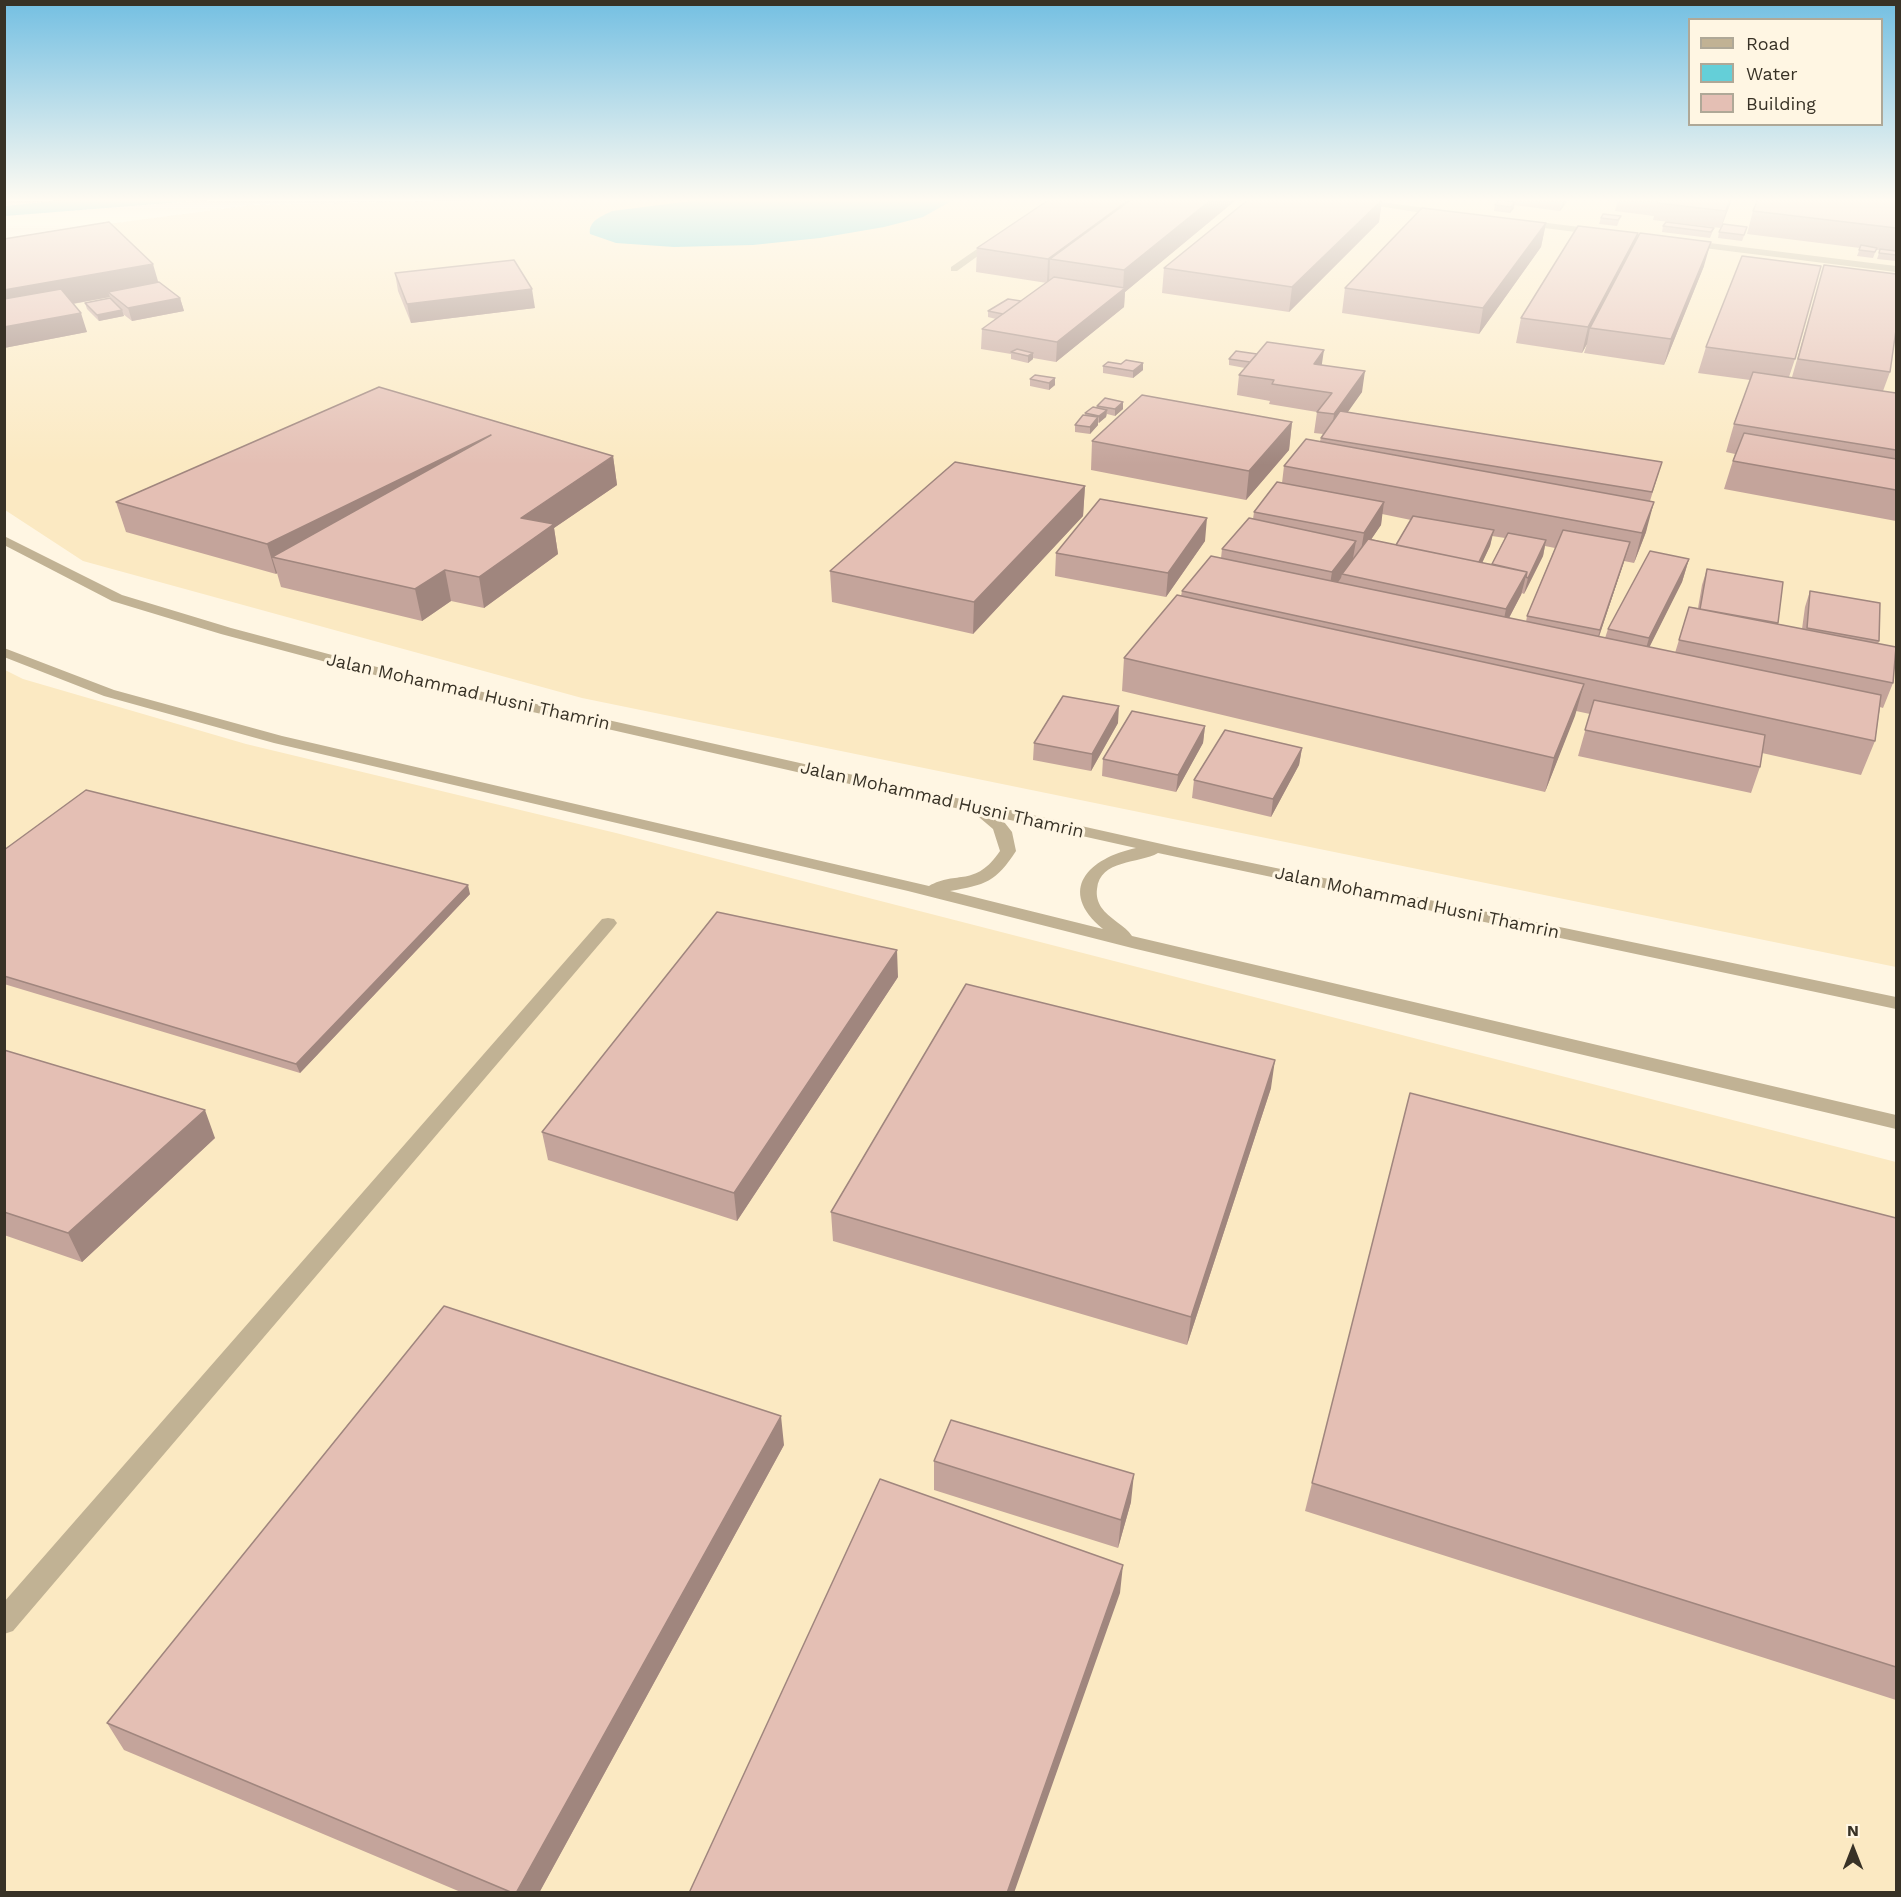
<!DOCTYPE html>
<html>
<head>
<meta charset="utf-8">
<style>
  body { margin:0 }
  #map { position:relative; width:1901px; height:1897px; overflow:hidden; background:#fff6e3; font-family:"Work Sans",sans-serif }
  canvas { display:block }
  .frame { position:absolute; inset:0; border:6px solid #383226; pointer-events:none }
  .legend { position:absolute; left:1688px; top:18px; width:195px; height:108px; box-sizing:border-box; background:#fff6e3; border:2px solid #afa897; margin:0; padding:8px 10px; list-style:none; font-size:18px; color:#383226 }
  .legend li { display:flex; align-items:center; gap:12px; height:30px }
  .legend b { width:30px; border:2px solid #afa897 }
  .north { position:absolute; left:1823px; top:1819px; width:60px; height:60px; -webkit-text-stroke:4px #fff6e3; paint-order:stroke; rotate:0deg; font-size:16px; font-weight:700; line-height:24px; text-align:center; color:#383226 }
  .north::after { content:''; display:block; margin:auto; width:21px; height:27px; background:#383226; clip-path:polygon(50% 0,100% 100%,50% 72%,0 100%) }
</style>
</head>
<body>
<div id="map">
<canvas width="1901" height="1897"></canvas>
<div class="frame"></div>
<ul class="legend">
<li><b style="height:8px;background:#c1b294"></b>Road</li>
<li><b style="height:16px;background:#64cfd8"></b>Water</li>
<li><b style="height:16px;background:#e4bfb4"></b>Building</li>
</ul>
<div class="north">N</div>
</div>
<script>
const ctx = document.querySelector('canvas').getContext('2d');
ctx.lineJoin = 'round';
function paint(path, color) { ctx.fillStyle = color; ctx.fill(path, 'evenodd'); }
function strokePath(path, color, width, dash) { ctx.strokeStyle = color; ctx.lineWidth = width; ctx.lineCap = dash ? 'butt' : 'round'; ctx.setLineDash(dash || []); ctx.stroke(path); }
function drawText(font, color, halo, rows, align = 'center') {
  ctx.font = font + ' "Work Sans",sans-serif'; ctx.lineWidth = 6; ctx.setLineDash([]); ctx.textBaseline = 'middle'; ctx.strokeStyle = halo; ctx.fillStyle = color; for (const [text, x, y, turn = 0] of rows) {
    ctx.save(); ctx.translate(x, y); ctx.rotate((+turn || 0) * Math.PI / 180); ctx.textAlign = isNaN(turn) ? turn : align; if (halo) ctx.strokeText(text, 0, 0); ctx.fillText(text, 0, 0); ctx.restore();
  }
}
paint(new Path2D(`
  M520,199H1896V967L582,698L83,561L5,510L4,238L251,205Z
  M5,670L23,679L246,744L616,833L1896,1162V1892H5Z`), '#fbe9c2');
paint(new Path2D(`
  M71,199H220L5,216V206Z
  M708,199H955L923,217L884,227L820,238L753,245L674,247L616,243L590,234C588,221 602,216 612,211Z`), '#64cfd8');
paint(new Path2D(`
  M1333,199H1357L1442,210L1446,213L1442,216Z
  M1523,220L1896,266V272L1520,225V221Z
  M993,238L1000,240L957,271H951V267Z
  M608,918L614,919L617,923L614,927L13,1631L4,1634V1602L602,919Z`), '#c1b294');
paint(new Path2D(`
  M4,536L122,595L231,628L407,675L1175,847L1896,997V1009L1158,853C1139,864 1100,859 1097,889C1096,896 1098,902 1101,907C1109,919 1125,925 1132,936L1896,1115V1129L1132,948L908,891L274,743L104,696L4,657V648L114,690L282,736L929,886C957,870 975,888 1000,851L993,829L973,812L405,683L221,634L112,601L4,545ZM1001,818L1136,848C1089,858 1056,890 1103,929L950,891C985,885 996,882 1016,851L1012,832Z`), '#c1b294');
paint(new Path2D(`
  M1039,199H1237L1125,292L1124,307L1056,362L1033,358V359L1028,363L1011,359V354L981,349L982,329L996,319L988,317V311L1021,301L1047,283L976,272L977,248L1048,201Z
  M1500,199H1569L1560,211L1514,205V208L1510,213L1494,211L1495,205Z
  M1618,199H1732L1721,228L1653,220L1654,216L1615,211Z
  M1896,199V261L1877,259L1880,250H1876L1873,258L1857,256L1860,248L1747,234L1753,211Z
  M1382,200L1379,222L1289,312L1162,293L1164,268Z
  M1621,216L1617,226L1599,224L1601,218Z
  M1546,223L1541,247L1479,334L1342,313L1345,288Z
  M1663,226L1714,228L1710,238L1662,232Z
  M1719,232L1745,233L1742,241L1718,238Z
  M4,239L158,282L180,298L184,311L132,321L123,314L124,316L99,321L87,309L85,303L110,298V297L73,304L87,332L4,348Z
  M1636,241L1704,266L1664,365L1584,353L1587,344L1582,353L1516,343L1521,318Z
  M1824,265L1890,372L1883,391L1896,393V521L1724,489L1735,454L1726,452L1734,424L1750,380L1698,373L1706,347L1795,359L1789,377H1792Z
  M395,273L535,308L411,323L398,291Z
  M1229,359L1322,365L1362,392L1347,412L1662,462L1650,501L1646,532L1634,563L1624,561L1599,637L1605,638L1608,629L1689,559L1682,582L1649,647L1675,653L1689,607L1698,608L1702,585L1707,569L1778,624L1802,629L1805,607L1810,591L1879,641L1878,644L1893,683L1883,708L1880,707L1875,741L1861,775L1762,753L1760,767L1751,793L1578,756L1590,714L1576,711L1545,792L1122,691L1124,658L1181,596L1182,591L1221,558L1222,549L1253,519L1254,512L1282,483L1284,466L1320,441L1321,438L1323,434L1314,433L1317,412L1269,404L1270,401L1237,395L1239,375L1245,368L1229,365ZM1382,514L1411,520L1396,545L1371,539L1381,525ZM1492,536L1505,538L1492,564L1482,563L1490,546ZM1545,546L1555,548L1527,616L1526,622L1509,618L1522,593L1524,594L1543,556Z
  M1103,366L1143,370L1133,378L1103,373Z
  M1055,378V385L1049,390L1030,386V379Z
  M1097,406L1123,409L1115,416L1107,414L1106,417L1098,423V425L1090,434L1075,432V425L1085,416V413L1097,408Z
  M1292,422L1289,450L1246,500L1091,470L1092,441Z
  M613,456L617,485L554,528L558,554L484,608L451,601L422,621L281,587L277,573L276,574L126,532L116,502Z
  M1085,486L1083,516L973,634L832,602L830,571Z
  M1205,541L1166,597L1055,576L1056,553Z
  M1118,723L1091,771L1033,760L1034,743Z
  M1205,726L1203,743L1176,792L1102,776L1103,759Z
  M1302,748L1299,765L1271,817L1192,798L1194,780Z
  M4,850L470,894L300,1073L4,984Z
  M898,977L737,1221L548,1160L542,1132Z
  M4,1050L215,1138L82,1262L4,1235Z
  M1271,1088L1187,1345L833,1241L831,1212Z
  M1896,1218V1700L1305,1511L1312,1483Z
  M784,1445L539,1893H463L124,1750L107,1723Z
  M934,1461L1131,1502L1118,1548L934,1490Z`), '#c4a49b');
paint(new Path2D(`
  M1130,199H1158L1050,259L1049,281L1047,283L1048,259Z
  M1212,199H1237L1125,292L1124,307L1056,362L1057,342L1123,290L1124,270Z
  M1563,199H1569L1560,211Z
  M1730,199H1732L1721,228L1726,211Z
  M1382,200L1379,222L1289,312L1292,287Z
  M1515,202L1514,208L1510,213L1511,207Z
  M1546,223L1541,247L1479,334L1483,308Z
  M1638,233L1632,257L1590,328L1587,344L1582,353L1588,327Z
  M1711,242L1704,266L1664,365L1671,339Z
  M153,264L160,288L108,292L110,297L4,316V290Z
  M532,289L535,308L411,323L407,304Z
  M180,298L184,311L132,321L128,308Z
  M122,310L124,316L99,321L97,315Z
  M81,313L87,332L4,348V327Z
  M1324,350L1321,370L1314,364Z
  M1033,353V359L1028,363V356Z
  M1143,363V370L1133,378V371Z
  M1365,371L1362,392L1331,436L1334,414Z
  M1055,378V385L1049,390V383Z
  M1123,402V409L1115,416V409Z
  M1107,410L1106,417L1099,423V416Z
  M1098,417V425L1090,434V427Z
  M1292,422L1289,450L1246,500L1249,471Z
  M491,435L272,557L277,573L276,574L267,544Z
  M613,456L617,485L554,528L558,554L484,608L479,577L521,518Z
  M1085,486L1083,516L973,634L974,602Z
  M1384,502L1381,525L1360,556L1364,533Z
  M1654,502L1646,532L1634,563L1642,533Z
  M1207,518L1205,541L1166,597L1168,573Z
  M1494,530L1490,546L1475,578L1478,562Z
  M1546,540L1543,556L1524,594L1528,578Z
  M1356,541L1352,564L1342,574L1341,578L1328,596L1332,572Z
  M1630,542L1623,565L1593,654L1600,630Z
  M1689,559L1682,582L1642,662L1649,638Z
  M445,570L451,601L422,621L415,589Z
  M1527,572L1521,595L1501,633L1506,609Z
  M1584,684L1575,716L1545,792L1554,758Z
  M1119,706L1118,723L1091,771L1092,754Z
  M1205,726L1203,743L1176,792L1178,775Z
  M1302,748L1299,765L1271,817L1273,799Z
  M468,885L470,894L300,1073L296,1064Z
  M897,950L898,977L737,1221L734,1193Z
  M1275,1060L1271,1088L1187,1345L1191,1317Z
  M205,1110L215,1138L82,1262L68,1233Z
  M781,1416L784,1445L539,1893H516Z
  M1134,1474L1131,1502L1118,1548L1121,1520Z
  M1123,1565L1120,1593L1014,1893H1007Z`), '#a0867e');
const building = new Path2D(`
  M1050,199H1130L1048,259L977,248Z
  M1132,199H1212L1124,270L1050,259Z
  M1249,199H1380L1382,200L1292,287L1164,268Z
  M1659,199H1730L1726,211L1657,203Z
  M1758,199H1896V228L1753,211Z
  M1499,200L1515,202L1511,207L1495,205Z
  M1422,208L1546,223L1483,308L1345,288Z
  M1603,214L1621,216L1618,220L1601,218Z
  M109,222L153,264L4,290V239Z
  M1666,222L1714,228L1711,232L1663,226Z
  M1723,224L1747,227L1744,235L1719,232Z
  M1578,226L1638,233L1588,327L1521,318Z
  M1640,233L1711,242L1671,339L1590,328Z
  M1861,245L1877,248L1875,252L1859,250Z
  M1880,249L1896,251V255L1879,253Z
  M1742,256L1821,266L1795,359L1706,347Z
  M514,260L532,289L407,304L395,273Z
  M1824,265L1896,274V330L1890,372L1798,359Z
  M1054,277L1125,288L1057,342L982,329Z
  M159,282L180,298L128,308L108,292Z
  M61,289L81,313L4,327V299Z
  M110,298L122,310L97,315L85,303Z
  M1008,299L1021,301L1003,314L988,311Z
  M1267,342L1324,350L1314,364L1365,371L1334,414L1317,412L1332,393L1272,384L1274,380L1239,375Z
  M1017,349L1033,353L1028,356L1011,352Z
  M1236,351L1257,354L1250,362L1229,359Z
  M1126,360L1143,363L1133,371L1103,366L1108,362L1121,364Z
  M1753,372L1896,393V450L1734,424Z
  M1035,375L1055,378L1049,383L1030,379Z
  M379,387L613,456L521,518L554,524L479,577L445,570L415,589L272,557L491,435L267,544L116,502Z
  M1142,395L1292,422L1249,471L1092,441Z
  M1105,398L1123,402L1115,409L1097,406Z
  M1093,407L1107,410L1099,416L1085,413Z
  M1340,411L1662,462L1652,492L1321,438Z
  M1083,415L1098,417L1090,427L1075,425Z
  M1744,433L1896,459V490L1733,461Z
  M1306,439L1654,502L1642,533L1284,466Z
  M955,462L1085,486L974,602L830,571Z
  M1277,482L1384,502L1364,533L1254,512Z
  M1100,499L1207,518L1168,573L1056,553Z
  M1413,516L1494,530L1479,562L1396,545Z
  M1249,518L1356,541L1332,572L1222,549Z
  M1563,530L1630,542L1600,630L1527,616Z
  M1508,533L1546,540L1528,578L1526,577L1527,572L1492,564Z
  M1368,539L1527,572L1506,609L1342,574Z
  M1650,551L1689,559L1649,638L1608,629Z
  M1211,556L1881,695L1875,741L1182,591Z
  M1707,569L1783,582L1778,623L1700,609Z
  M1810,591L1880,603L1879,641L1807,628Z
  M1177,595L1584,684L1554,758L1124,658Z
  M1689,607L1896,647L1893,683L1679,640Z
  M1063,696L1119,706L1092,754L1034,743Z
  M1594,700L1765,735L1760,767L1585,730Z
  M1132,711L1205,726L1178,775L1103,759Z
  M1225,730L1302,748L1273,799L1194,780Z
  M86,790L468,885L296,1064L4,976V850Z
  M717,912L897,950L734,1193L542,1132Z
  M966,984L1275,1060L1191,1317L831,1212Z
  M4,1050L205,1110L68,1233L4,1212Z
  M1410,1093L1896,1218V1667L1312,1483Z
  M444,1306L781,1416L516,1893H513L107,1723Z
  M951,1420L1134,1474L1121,1520L934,1461Z
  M880,1479L1123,1565L1007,1893H689Z`);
paint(building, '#e4bfb4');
strokePath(building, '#a0867e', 1.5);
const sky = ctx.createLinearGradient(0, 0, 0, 465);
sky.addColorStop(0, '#73bfe2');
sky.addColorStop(0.43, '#fffbf2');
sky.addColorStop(1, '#fffbf200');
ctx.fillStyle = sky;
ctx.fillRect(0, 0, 1901, 465);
drawText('18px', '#383226', '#fff6e3', [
  ["Jalan Mohammad Husni Thamrin",468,692,13],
  ["Jalan Mohammad Husni Thamrin",942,800,13],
  ["Jalan Mohammad Husni Thamrin",1417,903,12]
]);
</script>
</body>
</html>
